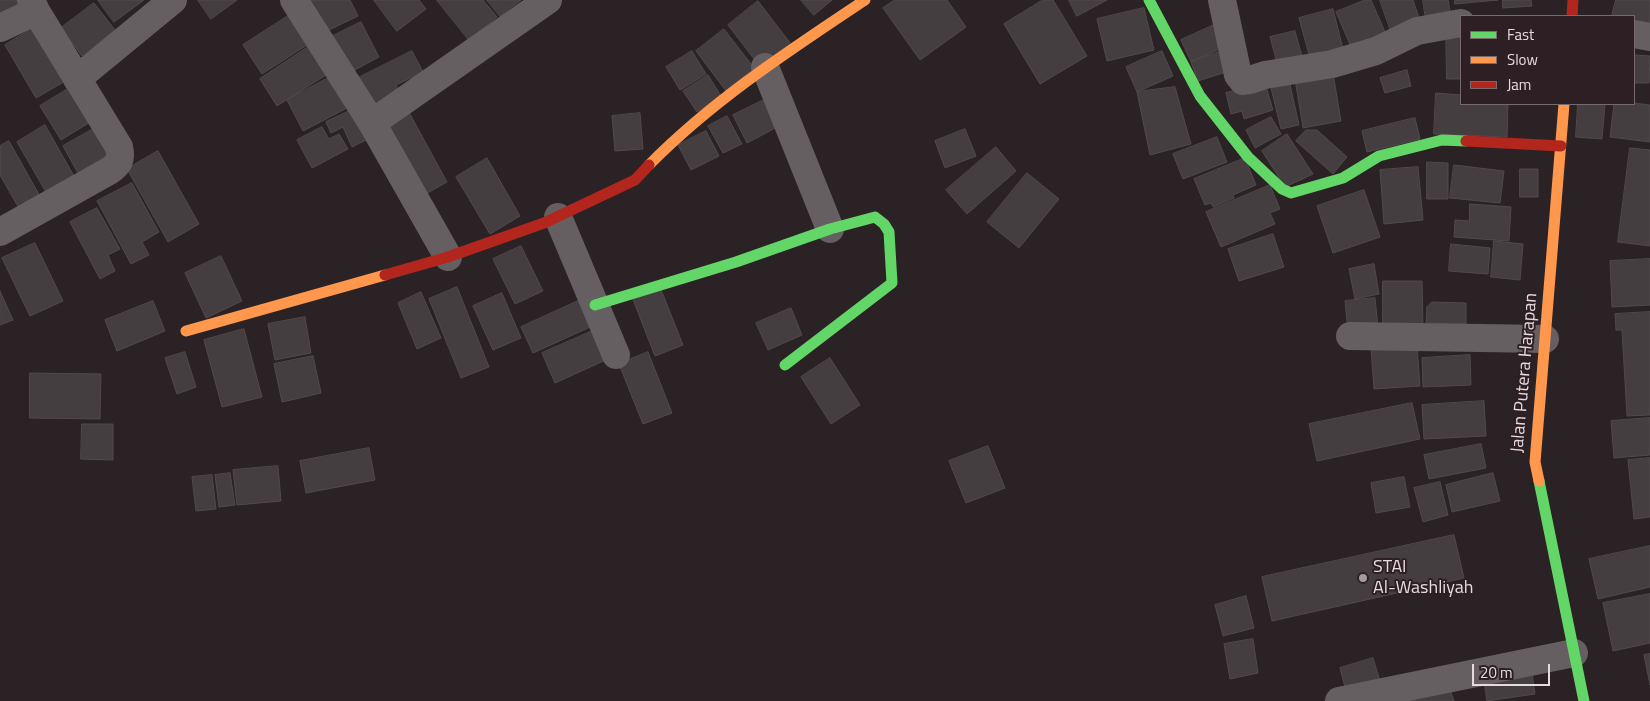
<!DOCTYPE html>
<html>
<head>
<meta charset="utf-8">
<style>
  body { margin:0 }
  #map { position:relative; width:1650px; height:701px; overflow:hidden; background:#2a2224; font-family:"Titillium Web",sans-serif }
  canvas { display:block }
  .legend { position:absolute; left:1460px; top:15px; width:175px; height:90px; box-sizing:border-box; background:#2d1f23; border:1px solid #776a6d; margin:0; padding:6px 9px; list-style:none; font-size:15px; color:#e5dbdd }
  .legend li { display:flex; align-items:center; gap:10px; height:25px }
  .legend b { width:25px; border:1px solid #776a6d }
  .scale { position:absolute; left:1472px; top:664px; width:78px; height:22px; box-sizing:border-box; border:2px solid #e5dbdd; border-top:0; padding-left:6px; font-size:15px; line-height:18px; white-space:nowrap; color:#e5dbdd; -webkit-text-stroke:4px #2d1f23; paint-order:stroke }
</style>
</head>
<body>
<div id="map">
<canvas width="1650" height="701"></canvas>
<ul class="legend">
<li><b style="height:6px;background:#63d668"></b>Fast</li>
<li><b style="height:6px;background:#ff974d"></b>Slow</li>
<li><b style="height:6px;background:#b3261e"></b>Jam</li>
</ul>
<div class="scale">20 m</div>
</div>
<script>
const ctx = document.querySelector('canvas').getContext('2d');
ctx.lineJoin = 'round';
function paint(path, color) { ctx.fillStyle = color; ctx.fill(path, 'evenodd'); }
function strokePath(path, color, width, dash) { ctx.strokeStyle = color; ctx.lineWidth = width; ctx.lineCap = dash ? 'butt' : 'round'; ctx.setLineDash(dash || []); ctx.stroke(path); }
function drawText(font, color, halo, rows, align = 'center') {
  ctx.font = font + ' "Titillium Web",sans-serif'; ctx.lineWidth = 4; ctx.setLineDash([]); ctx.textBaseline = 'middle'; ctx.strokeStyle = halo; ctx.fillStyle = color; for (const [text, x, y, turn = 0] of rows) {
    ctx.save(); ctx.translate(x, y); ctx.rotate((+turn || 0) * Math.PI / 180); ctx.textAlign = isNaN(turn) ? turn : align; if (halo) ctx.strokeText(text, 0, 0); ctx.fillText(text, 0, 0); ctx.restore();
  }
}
const building = new Path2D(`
  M0,0H19L22,7L0,16Z
  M98,0H144L114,22Z
  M198,0H237L211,19Z
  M310,0H350L358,16L323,33Z
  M374,0H419L426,9L397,31Z
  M437,0H483L497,17L469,40Z
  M487,0H521L500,16Z
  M801,0H832L814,15Z
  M895,0H947L966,27L920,60L883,8Z
  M1043,0H1053L1087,56L1040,84L1004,24Z
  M1069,0H1107L1077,16Z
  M1365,0H1371L1386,34L1352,49L1336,12Z
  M1380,0H1413L1420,21L1391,31Z
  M1423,0H1448L1451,16L1426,20Z
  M1455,0H1498L1455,4Z
  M1503,0H1531L1532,6L1503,8Z
  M1616,0H1650V27L1634,23V16H1612Z
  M758,1L791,44L761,68L728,25Z
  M94,3L115,30L82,56L61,28Z
  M1144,8L1154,50L1107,61L1097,19Z
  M1333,9L1344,53L1311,62L1299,18Z
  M288,16L307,45L262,74L243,45Z
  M361,22L379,57L349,73L331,37Z
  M1214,25L1224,47L1191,62L1181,40Z
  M36,26L67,80L36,98L5,45Z
  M724,29L754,68L726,91L696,51Z
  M1446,29H1461V79H1447Z
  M1295,31L1304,64L1279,70L1270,37Z
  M308,47L326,75L277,106L260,79Z
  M412,51L423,72L396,85L399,93L372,106L358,78Z
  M692,51L706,74L680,90L666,67Z
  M1162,51L1173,76L1137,92L1126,67Z
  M1219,52L1226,72L1198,81L1191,62Z
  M1634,55L1650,56L1649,83H1634Z
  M1407,70L1411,86L1385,93L1380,78Z
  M1333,73L1341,121L1303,128L1295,79Z
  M334,75L351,106L303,131L287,100Z
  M708,75L721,96L697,112L683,91Z
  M1289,80L1299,125L1281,129L1270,84Z
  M1265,83L1273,110L1244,119L1242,111L1231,114L1226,93Z
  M71,87L92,121L61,140L40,106Z
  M1175,87L1191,144L1150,155L1137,92Z
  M1436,93L1461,95V104H1508L1507,137L1434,134Z
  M770,97L783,124L747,143L733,115Z
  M1634,103L1650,105V142L1610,137L1614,104Z
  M1578,104H1605L1602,139L1576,137Z
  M405,105L447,182L422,196L380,118Z
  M358,107L372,137L352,147L343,127L331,133L326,122Z
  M640,113L643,149L615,151L612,116Z
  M727,116L742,144L723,153L708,126Z
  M1271,117L1281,134L1255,148L1246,130Z
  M1415,118L1420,139L1367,152L1362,131Z
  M45,125L74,176L46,192L17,142Z
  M322,127L329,139L339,134L348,149L312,168L297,140Z
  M95,128L110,154L78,173L63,146Z
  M965,129L976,156L945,168L935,141Z
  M1306,130H1317L1347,157L1333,174L1296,141Z
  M706,131L719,156L691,170L678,145Z
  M1287,134L1313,174L1285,187L1262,151Z
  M1217,137L1227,162L1183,179L1173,154Z
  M9,141L41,198L20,210L0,175V146Z
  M996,147L1016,171L967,214L946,190Z
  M1630,148L1650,150V246L1618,242Z
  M158,151L199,224L168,242L127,169Z
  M487,158L520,216L490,234L456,177Z
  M1245,158L1256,185L1233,195L1234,198L1213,207L1211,203L1205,205L1194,179Z
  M1427,162L1448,163V199H1427Z
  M1454,165L1504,171L1500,203L1450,198Z
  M1418,167L1423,220L1384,224L1380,170Z
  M1520,169H1538V197H1520Z
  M1027,173L1059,199L1019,248L987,222Z
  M132,183L159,232L142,242L149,255L131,264L97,201Z
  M1270,185L1280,209L1270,213L1275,224L1221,247L1206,212Z
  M1364,190L1380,237L1333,253L1317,206Z
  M1470,204L1511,207L1509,241L1454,237L1455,220L1469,221Z
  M97,208L120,249L108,255L115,271L100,279L70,222Z
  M1273,234L1284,267L1239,281L1228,249Z
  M1494,241L1523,244L1520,280L1491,277Z
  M35,243L63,301L30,316L2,258Z
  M1451,244L1490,248L1488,274L1449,271Z
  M521,246L543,291L515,304L493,259Z
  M221,256L242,301L206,318L185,273Z
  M1650,259V305L1612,307L1610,261Z
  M1374,264L1379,294L1355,299L1349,269Z
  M1383,281H1422L1423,325H1383Z
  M457,287L489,367L461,378L429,299Z
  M660,287L683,345L655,356L632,297Z
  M0,291L13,320L0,325Z
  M421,292L441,338L417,349L398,303Z
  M502,293L521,338L493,350L473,306Z
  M587,297L599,323L533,353L521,327Z
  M1375,298L1378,327L1348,330L1345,301Z
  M153,301L165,331L117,351L105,320Z
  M1432,302L1466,303V324L1426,323L1427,307Z
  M791,308L802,335L768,350L756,323Z
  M1650,312V415L1627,416L1622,330H1616L1615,314Z
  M305,317L311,353L275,360L268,324Z
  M244,329L262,397L222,407L204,340Z
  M595,330L608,359L555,383L542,353Z
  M1417,345L1420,386L1374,389L1371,348Z
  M185,352L196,387L177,394L165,358Z
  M648,352L672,413L643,424L619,364Z
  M1470,355L1471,385L1423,387L1422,358Z
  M313,356L321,393L282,402L274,364Z
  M830,358L860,405L831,424L801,377Z
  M30,373L101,374L100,419L30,418Z
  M1484,401L1486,436L1424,439L1422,405Z
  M1412,403L1420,439L1317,461L1309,424Z
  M1650,418V455L1614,458L1611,421Z
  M82,424H113V460L81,459Z
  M1481,444L1486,468L1429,479L1424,455Z
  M988,446L1005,488L966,503L949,461Z
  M369,448L375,480L306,493L300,461Z
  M1650,458V517L1634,519L1628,460Z
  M278,466L281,501L237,505L233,470Z
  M230,473L235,505L219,507L215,475Z
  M1493,473L1500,501L1452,512L1446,485Z
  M212,475L216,509L196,511L192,477Z
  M1404,477L1410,507L1376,513L1371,483Z
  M1440,482L1448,515L1423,522L1414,488Z
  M1454,535L1464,578L1272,621L1262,577Z
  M1650,546V587L1598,599L1589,559Z
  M1650,594V643L1613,651L1603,603Z
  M1246,596L1254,628L1223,636L1215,605Z
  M1253,639L1258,673L1230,679L1224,644Z
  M1650,654V685L1644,655Z
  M1373,658L1380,681L1346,691L1340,668Z
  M1531,666L1535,694L1487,701L1483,674Z
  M1447,681L1454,701H1409L1407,695Z`);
paint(building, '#453e40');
strokePath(building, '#514a4c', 1);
strokePath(new Path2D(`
  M294,0L372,123L448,257
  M1222,0L1238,75L1243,81L1250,80L1265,75L1332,64L1376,51L1417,31L1461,23
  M0,28L36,11
  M1634,34L1650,37
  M765,67L830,229
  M77,79L173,0
  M372,123L548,0
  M558,217L616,355
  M0,232L109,171C119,164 122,160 119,147L36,11L31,0
  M1350,336L1545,339
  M1339,701L1574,653`), '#665f61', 28);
strokePath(new Path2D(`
  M1149,0L1200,96L1248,157L1282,189L1291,193L1343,178L1379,156L1442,140L1466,141
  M595,305L736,262L830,229L875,217L884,224L889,232L892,283L785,365
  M1539,481L1584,701`), '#63d668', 11);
strokePath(new Path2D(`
  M649,165C713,100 790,50 865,0
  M186,331L385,275
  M1539,481L1535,462L1564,104`), '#ff974d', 11);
strokePath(new Path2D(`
  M1572,16L1573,0
  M1466,141L1561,146
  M385,275L448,257L544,223L635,180L649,165`), '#b3261e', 11);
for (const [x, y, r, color] of [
  [1363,578,5,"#a49a9c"]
]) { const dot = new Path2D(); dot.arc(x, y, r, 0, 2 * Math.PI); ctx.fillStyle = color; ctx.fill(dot); strokePath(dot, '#2d1f23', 2); }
drawText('18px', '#e5dbdd', '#2d1f23', [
  ["Jalan Putera Harapan",1525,373,-85]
]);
drawText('18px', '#e5dbdd', '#2d1f23', [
  ["STAI",1373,568],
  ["Al-Washliyah",1373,589]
], 'left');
</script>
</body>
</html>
